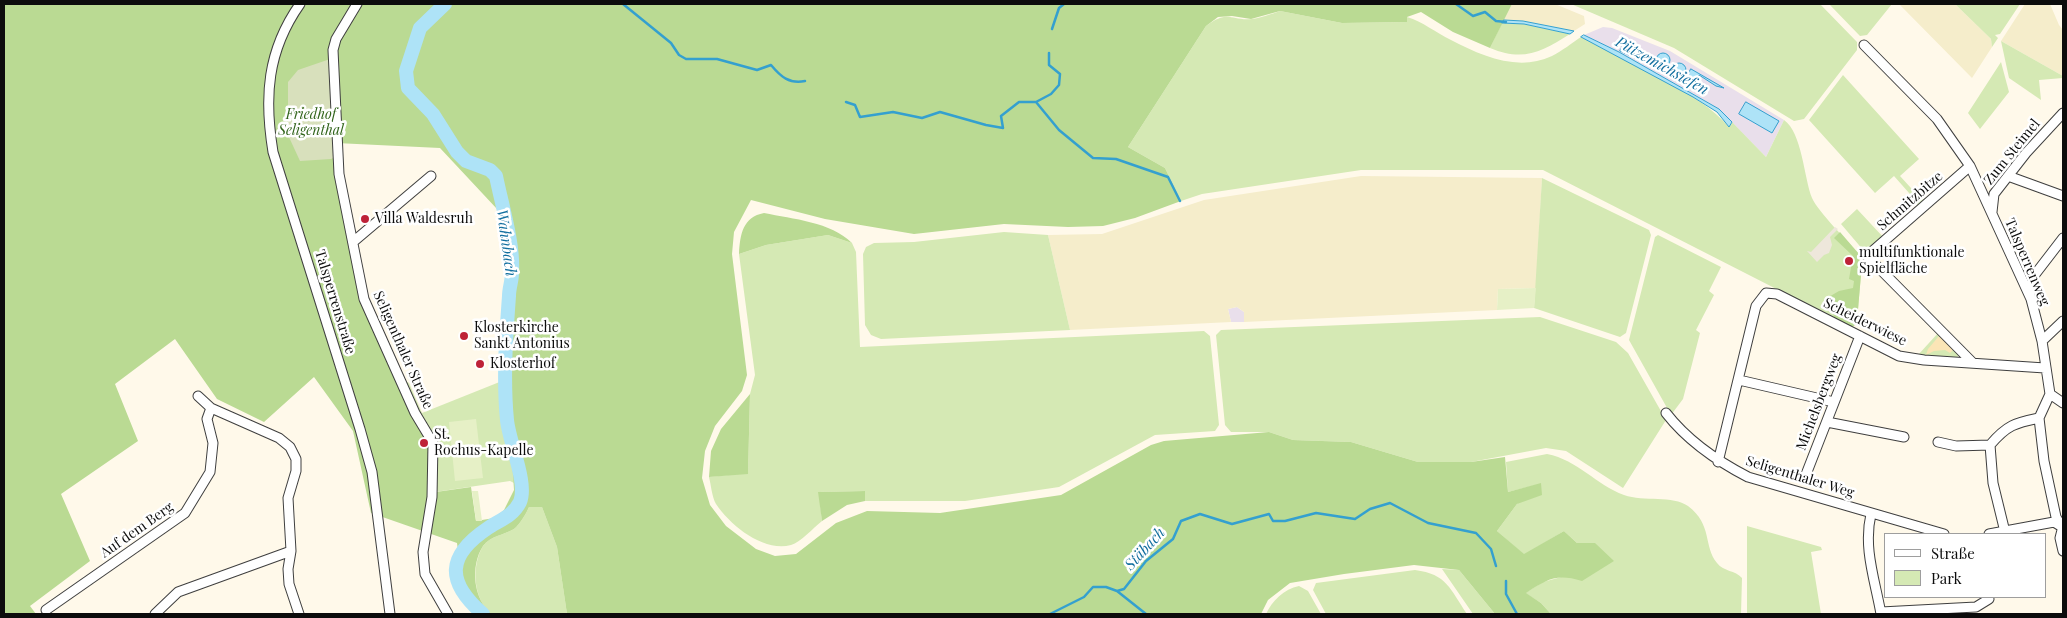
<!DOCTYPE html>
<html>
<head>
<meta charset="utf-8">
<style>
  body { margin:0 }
  #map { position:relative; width:2067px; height:618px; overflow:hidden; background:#fff9ea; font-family:"Playfair Display",serif }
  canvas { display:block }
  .frame { position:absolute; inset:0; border:5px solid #0c0c0c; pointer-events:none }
  .legend { position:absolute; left:1884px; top:533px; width:162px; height:65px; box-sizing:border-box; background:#fff; border:1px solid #9e9e9e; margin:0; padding:6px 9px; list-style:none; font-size:15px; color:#0c0c0c }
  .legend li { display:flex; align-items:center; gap:10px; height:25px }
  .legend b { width:25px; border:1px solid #9e9e9e }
</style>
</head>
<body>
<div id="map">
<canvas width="2067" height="618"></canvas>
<div class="frame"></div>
<ul class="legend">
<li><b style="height:6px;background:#fff"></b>Straße</li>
<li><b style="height:14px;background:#d5e9b4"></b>Park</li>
</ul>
</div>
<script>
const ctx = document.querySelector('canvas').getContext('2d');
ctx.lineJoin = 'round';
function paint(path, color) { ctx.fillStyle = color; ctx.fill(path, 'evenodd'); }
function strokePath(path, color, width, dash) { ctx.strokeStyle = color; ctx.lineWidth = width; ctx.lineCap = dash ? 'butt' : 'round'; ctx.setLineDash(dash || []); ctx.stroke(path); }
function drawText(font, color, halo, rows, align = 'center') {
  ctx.font = font + ' "Playfair Display",serif'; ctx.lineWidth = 5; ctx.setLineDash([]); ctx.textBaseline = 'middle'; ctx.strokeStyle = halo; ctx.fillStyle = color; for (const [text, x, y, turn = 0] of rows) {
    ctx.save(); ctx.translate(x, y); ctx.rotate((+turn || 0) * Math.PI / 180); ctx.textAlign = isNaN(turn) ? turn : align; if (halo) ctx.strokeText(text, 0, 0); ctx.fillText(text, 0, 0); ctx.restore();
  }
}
paint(new Path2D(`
  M1603,27L1612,28L1670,51L1784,120L1766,157L1719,109L1619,52L1584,35Z
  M1237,307L1244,312V322H1231L1228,309Z`), '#e9dfeb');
paint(new Path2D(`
  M1512,4H1555L1584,16L1585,24L1574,31L1523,21L1504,20Z
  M1899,4H1955L1991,39L1992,47L1972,78Z
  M2025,4H2050L2059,25L2063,30V76L2001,41Z
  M1361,176L1542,178L1536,288L1498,289L1497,310L1244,322V312L1237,307L1228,309L1231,322L1070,330L1048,235L1102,234L1204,200Z`), '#f5edcb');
paint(new Path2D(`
  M1571,4H1820L1857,42V50L1804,119L1794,121L1674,48Z
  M1829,4H1892L1867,35L1860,36Z
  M1955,4H2020L2000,34L1995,35L1998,38L1992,47L1991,39Z
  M1280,11L1342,23L1407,22V17C1423,22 1435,32 1451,40C1482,56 1518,72 1552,56C1562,51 1572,43 1581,37C1623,58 1700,92 1729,127L1732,122L1766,157L1784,120C1802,132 1804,178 1812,198C1819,213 1847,240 1859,254L1857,256L1862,263L1857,321L1854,326H1849L1543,170H1361L1202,194L1181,201L1165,168L1128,147L1206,26C1229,9 1230,21 1252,19C1261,18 1271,14 1280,11Z
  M1502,23L1524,24L1570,34C1542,52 1523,62 1490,48Z
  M2001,41L2063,76V78L2039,80L2041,100L2009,78Z
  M2001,62L2009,92L1980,129L1968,113Z
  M1843,75L1919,159L1900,176L1921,199H1925L1917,207V202L1894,176L1875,193L1809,120Z
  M1542,178L1649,230L1651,235L1626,333L1620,337L1534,308Z
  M1857,209L1884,238L1869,251H1864L1841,224Z
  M1004,232L1048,235L1070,330L881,339L871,335L865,325L863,254L866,247L874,243L914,242Z
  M828,235L852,243L856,252L860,347L1204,331L1210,336L1219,425L1215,431L1155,435L1059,487L965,501H865V491L819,492L822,521C813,528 801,542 791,545C763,552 731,526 716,504C712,497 711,485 709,477L748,473L750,394L755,375L739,254L766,245Z
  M1658,235L1721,267L1709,291L1714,295L1696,330L1700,333L1683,399L1671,415L1629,340L1655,237Z
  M1540,317L1616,342L1628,353L1666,420L1623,488L1566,451L1546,448L1471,462H1418L1351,442L1293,440L1269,432H1231L1225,425L1216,335L1221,330Z
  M1939,332L1960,352L1957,358L1918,355Z
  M512,377L508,399L514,483L510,481L435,492L436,466L404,380L409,383L422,413Z
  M1547,454C1578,460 1596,485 1624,495C1644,502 1673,495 1688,506C1713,525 1703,546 1717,563C1724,572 1735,570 1742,578L1741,614H1551L1541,603L1525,593L1543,582L1565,576L1595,543H1577L1564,531L1524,555L1497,531L1517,504L1540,484L1508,492L1506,462Z
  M529,507H542L557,547L567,614H492C473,600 471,566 483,546C490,536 504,535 514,529C520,524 526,514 529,507Z
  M1747,526L1821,547L1822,550L1811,552L1821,614H1747Z
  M1442,569L1459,570L1495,614H1473Z
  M1415,570C1447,574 1450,589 1467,614H1326L1313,590L1316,583Z
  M1299,586L1308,591L1321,614H1266C1272,601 1284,589 1299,586Z`), '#d5e9b4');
paint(new Path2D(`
  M4,4H1512L1490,48L1453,32L1421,12L1407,17V22L1342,23L1280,11L1251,19L1232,16L1218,17L1206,26L1128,147L1165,168L1181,201L1135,218L1103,226L1068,227L1004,224L914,234L825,219L751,200L734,232L732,254L747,375L742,391L715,426L705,451L702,478L710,505L726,526L756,549L775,556L796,554L836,523L867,511L940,513L1061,495L1151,445L1164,441L1269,432L1293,440L1351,442L1418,462H1471L1505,457L1508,492L1541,483L1542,495L1517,504L1497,531L1524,554L1564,531L1577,543H1595L1614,561L1582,581C1557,573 1547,579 1526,593L1541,603L1551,614H1495L1459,570L1414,565L1344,574L1290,583L1268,600L1261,614H567L557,547L542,507H529C526,514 520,524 514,529C504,535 490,536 483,546C470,566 473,600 492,614H475L462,580L457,543L371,513L353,431L314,377L264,422L217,399L175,339L115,384L138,441L61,494L90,561L30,606L36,614H4ZM288,82L336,143L440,148L497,209L512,268V377L508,399L514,490L504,510L494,518L476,521L471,487L436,492V466L428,445L420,444L421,440H427L388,342L369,305L337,156L288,135Z
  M764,213C793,219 831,222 852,243L828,235L766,245L739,254C740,234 743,217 764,213Z
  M1840,232L1859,254L1857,256L1862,263L1857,321L1854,326H1849L1835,319L1827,298L1839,291L1853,288L1854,281L1849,279L1853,256L1834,238Z
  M750,394L748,474L709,477L711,451L721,429Z
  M865,491V501L847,505L822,521L818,492Z`), '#bada93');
paint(new Path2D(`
  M1939,336L1954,349L1950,353L1945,350L1934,351L1926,355L1928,349Z`), '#fbe5b6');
paint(new Path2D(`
  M333,58L337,156L331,159L300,161L288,135V82L298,70Z`), '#d8e0bc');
paint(new Path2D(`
  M1536,288L1534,308L1497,310L1498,289Z
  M476,419L483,478L455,481L449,422Z
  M472,491H478L482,521H476Z`), '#e6f0c6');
paint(new Path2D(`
  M1835,227L1838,229L1830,237L1832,245L1829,253L1824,255L1817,262L1807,251L1811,252Z`), '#eee7db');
const water = new Path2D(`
  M1504,20L1523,21L1574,31L1570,34L1524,24L1502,23Z
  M1584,35L1619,52L1719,109L1732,122L1729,127L1717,112L1693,97L1581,37Z
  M1625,42L1642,51L1637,59L1620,51Z
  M1656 60a7 7 0 1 1 14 0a7 7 0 1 1-14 0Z
  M1672 70a7 7 0 1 1 14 0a7 7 0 1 1-14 0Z
  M1691,69L1724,88L1716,86L1699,75L1693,85L1685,81Z
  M1746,102L1779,121L1772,133L1739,114Z`);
paint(water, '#aee3f7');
strokePath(water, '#34a0cf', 1);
strokePath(new Path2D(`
  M623,4L671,43L679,55L686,59H717L757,70L771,65C781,77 789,84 805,81
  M1456,4L1473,16L1485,12L1496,21L1506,22
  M1052,29L1059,8L1064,4
  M846,102L855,105L860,117L893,112L922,118L940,112L986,125L1003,128L1001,116L1019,102H1036L1051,94L1059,85L1060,74L1049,65V53
  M1036,102L1059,130L1093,158L1116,159L1168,177L1180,201
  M1506,581V594L1517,614
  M1117,591L1146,614
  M1050,614L1084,597L1093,587H1106L1117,591L1124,589L1146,561L1173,539L1181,521L1200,514L1232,524L1269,514L1273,521H1285L1316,513L1355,519L1370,509L1390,503L1428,523L1476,533L1491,549L1496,566`), '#34a0cf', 2.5);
strokePath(new Path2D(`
  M445,4L420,28L406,71L408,88L433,114L457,152L466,161L490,170L496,176C502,206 514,244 512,273C512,281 509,288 509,296C506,337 503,379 507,420C509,442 528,483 520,502C513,516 500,520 488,528C446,556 446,582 483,614`), '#aee3f7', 14);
const minor = new Path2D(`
  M300,4C267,51 264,97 273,152L360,429L372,472L390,614
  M357,4L336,39L333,50L339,174L364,299L415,413L433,443L432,497L423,552L425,574L448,614
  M1864,45L1937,119L1970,166L2031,299L2042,341L2050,394L2039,418L2044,461L2056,517L2062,527
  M1970,166L1867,256L1973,363
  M2008,176L2063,196
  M1992,212L1994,194L2026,153L2063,113
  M353,242L431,176
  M2030,295L2033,277L2063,238
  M2042,341L2063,321
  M1739,380L1834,402
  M2050,394L2063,403
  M211,408L279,438L290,447L296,459V471L288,498L291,551L288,569L289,584L299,614
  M1666,413C1687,440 1717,461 1748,477L1944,534
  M1827,422L1904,437
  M1938,442L1956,446L1990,445
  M1718,462L1756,306L1766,293L1777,294L1899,356L1924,360L2045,368
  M1805,477L1860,336
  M1871,514C1863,548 1875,580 1881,614
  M2063,526L2060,538L2063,551
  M2005,532L1993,483L1990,445C2007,425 2015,423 2039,418
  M1989,534L2054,522L2062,527
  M46,610L185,513L210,472L213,443L207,419L211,408L198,396
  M1881,612L1976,607L1989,599
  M155,614L178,592L291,551`);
strokePath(minor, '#3f3f3f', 11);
strokePath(minor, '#fff', 9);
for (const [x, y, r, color] of [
  [365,219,5,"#be2238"],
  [1849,261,5,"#be2238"],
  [464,336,5,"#be2238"],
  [480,364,5,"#be2238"],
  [424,443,5,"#be2238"]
]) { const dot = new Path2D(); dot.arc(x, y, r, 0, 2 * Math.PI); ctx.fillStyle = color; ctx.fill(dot); strokePath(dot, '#fff', 2); }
drawText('italic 14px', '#31641b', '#fff', [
  ["Friedhof",311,115],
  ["Seligenthal",311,131]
]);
drawText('14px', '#0c0c0c', '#fff', [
  ["Zum Steimel",2012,152,-51],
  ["Schmitzbitze",1910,201,-41],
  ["Talsperrenweg",2027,262,67],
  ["Talsperrenstraße",335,302,73],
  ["Scheiderwiese",1865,322,26],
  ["Seligenthaler Straße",403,350,66],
  ["Michelsbergweg",1819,402,-69],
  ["Seligenthaler Weg",1800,477,17],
  ["Auf dem Berg",137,530,-35]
]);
drawText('14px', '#0c0c0c', '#fff', [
  ["Villa Waldesruh",375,219],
  ["multifunktionale",1859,253],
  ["Spielfläche",1859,269],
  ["Klosterkirche",474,328],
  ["Sankt Antonius",474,344],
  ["Klosterhof",490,364],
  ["St.",434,435],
  ["Rochus-Kapelle",434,451]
], 'left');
drawText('italic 15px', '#136f9f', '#fff', [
  ["Pützemichsiefen",1662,66,29],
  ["Wahnbach",506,243,82],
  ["Stäbach",1145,549,-47]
]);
</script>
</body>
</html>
